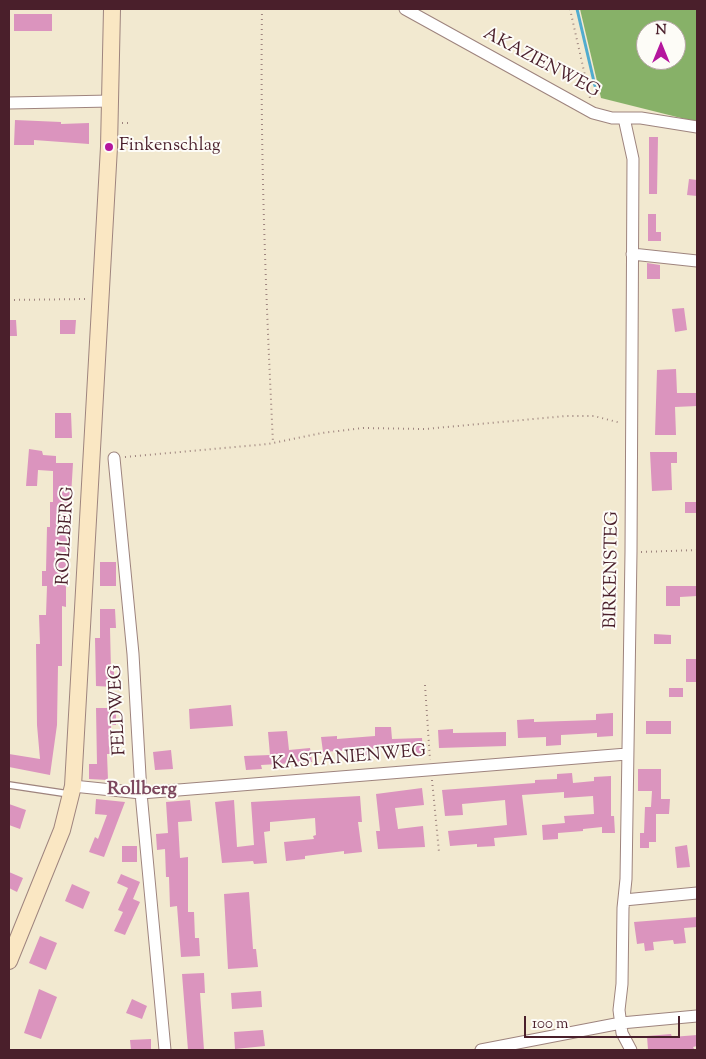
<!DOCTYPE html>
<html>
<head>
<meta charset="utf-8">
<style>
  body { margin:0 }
  #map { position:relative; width:706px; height:1059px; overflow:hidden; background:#f2e9d0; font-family:"Sorts Mill Goudy",serif }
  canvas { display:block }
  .frame { position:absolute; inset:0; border:10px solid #4a1f2b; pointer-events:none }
  .north { position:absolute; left:636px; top:20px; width:50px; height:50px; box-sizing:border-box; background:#fdfcf7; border:1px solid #b5a4a5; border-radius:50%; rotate:0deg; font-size:14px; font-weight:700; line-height:20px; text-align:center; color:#4a1f2b }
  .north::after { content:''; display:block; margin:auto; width:18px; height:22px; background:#b5179e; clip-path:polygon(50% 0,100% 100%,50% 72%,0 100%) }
  .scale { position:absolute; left:524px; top:1016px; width:156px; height:22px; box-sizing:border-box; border:2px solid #4a1f2b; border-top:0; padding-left:6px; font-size:15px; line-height:18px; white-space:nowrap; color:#4a1f2b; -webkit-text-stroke:4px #fdfcf7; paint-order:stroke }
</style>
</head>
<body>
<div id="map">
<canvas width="706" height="1059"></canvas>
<div class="frame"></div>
<div class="north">N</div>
<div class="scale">100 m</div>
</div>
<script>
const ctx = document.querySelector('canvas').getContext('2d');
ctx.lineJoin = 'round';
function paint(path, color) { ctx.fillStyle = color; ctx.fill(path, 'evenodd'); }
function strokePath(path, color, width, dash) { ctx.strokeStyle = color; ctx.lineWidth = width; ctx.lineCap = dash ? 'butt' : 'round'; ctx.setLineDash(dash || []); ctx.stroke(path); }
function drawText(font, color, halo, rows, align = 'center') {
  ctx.font = font + ' "Sorts Mill Goudy",serif'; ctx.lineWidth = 4; ctx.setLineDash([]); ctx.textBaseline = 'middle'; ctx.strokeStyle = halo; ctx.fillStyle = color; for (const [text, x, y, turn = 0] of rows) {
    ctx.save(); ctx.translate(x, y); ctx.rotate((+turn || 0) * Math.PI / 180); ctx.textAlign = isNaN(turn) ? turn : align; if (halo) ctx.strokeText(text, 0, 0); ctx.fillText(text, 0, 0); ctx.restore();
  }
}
paint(new Path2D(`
  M580,9H697V122L601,98ZM646,30H676V60H646Z`), '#87b168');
strokePath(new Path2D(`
  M577,9L595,86`), '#51accf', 3);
paint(new Path2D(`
  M14,14H52V31H14Z
  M15,120L61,122V124L89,123V144L34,140V145H14Z
  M649,137H658L657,194H649Z
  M689,179L697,180V196L687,195Z
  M648,214H656V232H661V241H648Z
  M647,263L660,265V279H647Z
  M684,308L687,330L675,332L672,309Z
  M9,320H16L17,336H9Z
  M60,320H76L75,334H60Z
  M676,369L677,393H697V406L675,407L676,435H655L657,370Z
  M55,413H71L72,438H55Z
  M29,449L42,451L43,455L56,456V463H73L67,563L68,587H66V607L62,606V666H58L57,725L50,775L9,767V754L40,759L37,725L36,644H40L39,615H46L47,586H42V571H46L47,527H50V502H53V471L38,470L37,486H26Z
  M650,452H677V463H671L672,490L652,491Z
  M685,502H697V513H685Z
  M100,562H116V586H100Z
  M666,586H697V596L680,597V606H666Z
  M100,609H115L116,628H110L111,671H114V687L96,686L95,638H100Z
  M654,634L671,635V644H654Z
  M686,659H697V682H686Z
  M669,688H683V697H669Z
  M231,705L233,726L190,729L189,709Z
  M96,708H116V725H111L112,754H107L108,780L89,779V764H97Z
  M613,713V736L597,737V733L561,735V745L546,746V737L518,738L517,720L534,719V722L596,720V714Z
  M646,721H671V734H646Z
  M375,727H391L392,739L422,738L423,755H407L406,747L369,749V755L352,756V750L323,752L321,737L337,736V739L375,736Z
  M453,729V733L506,732V746L439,748L438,730Z
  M287,731L289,750L310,748L312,762L261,765L262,769L246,770L244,756L270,755L268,732Z
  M171,750L173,769L155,770L153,752Z
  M638,769H661V799H670L669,814H656V842H649V848H640V833H644L645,807H651L652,791H638Z
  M572,773L573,783L594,781V777L611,776V816H614L615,833H602V827L583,829V831L558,833V839L543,840L542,825L565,823L564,816L594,814L593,796L564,798V792L522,795L527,835L494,838L495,846L477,847V844L450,846L448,831L507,825L505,800L462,804L463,815L445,816L442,790L535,783V780L557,779V774Z
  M422,788L424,805L395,808L398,829L423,826L425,847L378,849L376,831H380L376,794Z
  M360,796L362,822H358L362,852L344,854V851L305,856V859L286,861L284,842L314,839L313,836L316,835L315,818L270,822V831L264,832L267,863L254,864L253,861L222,863L215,802L234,800L237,847L254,845L251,802Z
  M96,799L125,802L104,857L89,852L95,837L98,839L107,815L95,814Z
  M190,800L192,821L178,822L180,858L188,857V912H194L195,938H199L200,956L181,957L177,906L170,907L169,877H166L165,849L157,850L156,834L168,833L166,802Z
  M9,804L26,810L20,829L9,825Z
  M687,845L690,867L677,868L675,847Z
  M122,846H137V862H122Z
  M9,872L23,878L17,892L9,888Z
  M121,874L140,882L133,899L140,902L125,935L114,931L123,912L118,910L128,888L117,883Z
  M72,884L90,892L83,909L65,901Z
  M249,892L253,949H256L258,967L228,969L224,894Z
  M697,917V927L684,928L686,943L674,944L673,940L653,942L654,950L645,951L644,943L637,944L634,922Z
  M40,936L57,943L46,970L29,963Z
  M204,973L205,993H200L204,1050H188L182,974Z
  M39,989L57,997L41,1039L24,1033Z
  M261,991L262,1007L232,1009L231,993Z
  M132,999L147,1006L142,1019L126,1013Z
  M263,1030L265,1046L235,1049L234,1032Z
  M671,1034L672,1037L697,1035V1046L693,1047L694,1049L648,1050L647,1036Z
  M151,1039V1050H131L130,1040Z`), '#db94be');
const service = new Path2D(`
  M9,785L69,794`);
const minor = new Path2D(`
  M405,9L593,113L612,118H641L697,127
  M9,103L111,101
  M624,118L633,159L631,552L626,879L623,908L622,984L619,1010L622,1033L631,1050
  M632,254L697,261
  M114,458L133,654L141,793L165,1050
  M73,786L141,793L627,754
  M624,900L697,893
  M481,1050L621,1023L697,1016`);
const secondary = new Path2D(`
  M9,961L62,830L73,786L109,147L112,9`);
strokePath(service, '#9e847e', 8);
strokePath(minor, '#9e847e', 13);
strokePath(secondary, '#9e847e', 18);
strokePath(new Path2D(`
  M262,9C260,154 266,298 273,443
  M570,9L590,98
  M122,123H129
  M9,300L86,299
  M125,457L268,444L322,433L363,428L425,429L566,416H594L621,423
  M641,552L697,550
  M425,685L430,760
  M432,780L439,852`), '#9e847e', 2, [1, 4]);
strokePath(service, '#fff', 5.5);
strokePath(minor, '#fff', 11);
strokePath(secondary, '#fae7c3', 16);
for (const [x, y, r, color] of [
  [109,147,5,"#b5179e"]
]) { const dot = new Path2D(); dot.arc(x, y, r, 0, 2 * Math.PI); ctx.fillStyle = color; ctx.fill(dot); strokePath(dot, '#fdfcf7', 2); }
drawText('18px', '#4a1f2b', '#fdfcf7', [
  ["AKAZIENWEG",541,64,28],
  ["ROLLBERG",67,536,-87],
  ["BIRKENSTEG",613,570,-89],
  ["FELDWEG",119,710,-93],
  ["KASTANIENWEG",349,759,-5]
]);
drawText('18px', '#4a1f2b', '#fdfcf7', [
  ["Finkenschlag",119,147]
], 'left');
drawText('bold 19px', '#7d485e', '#fdfcf7', [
  ["Rollberg",142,791]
]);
</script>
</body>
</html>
